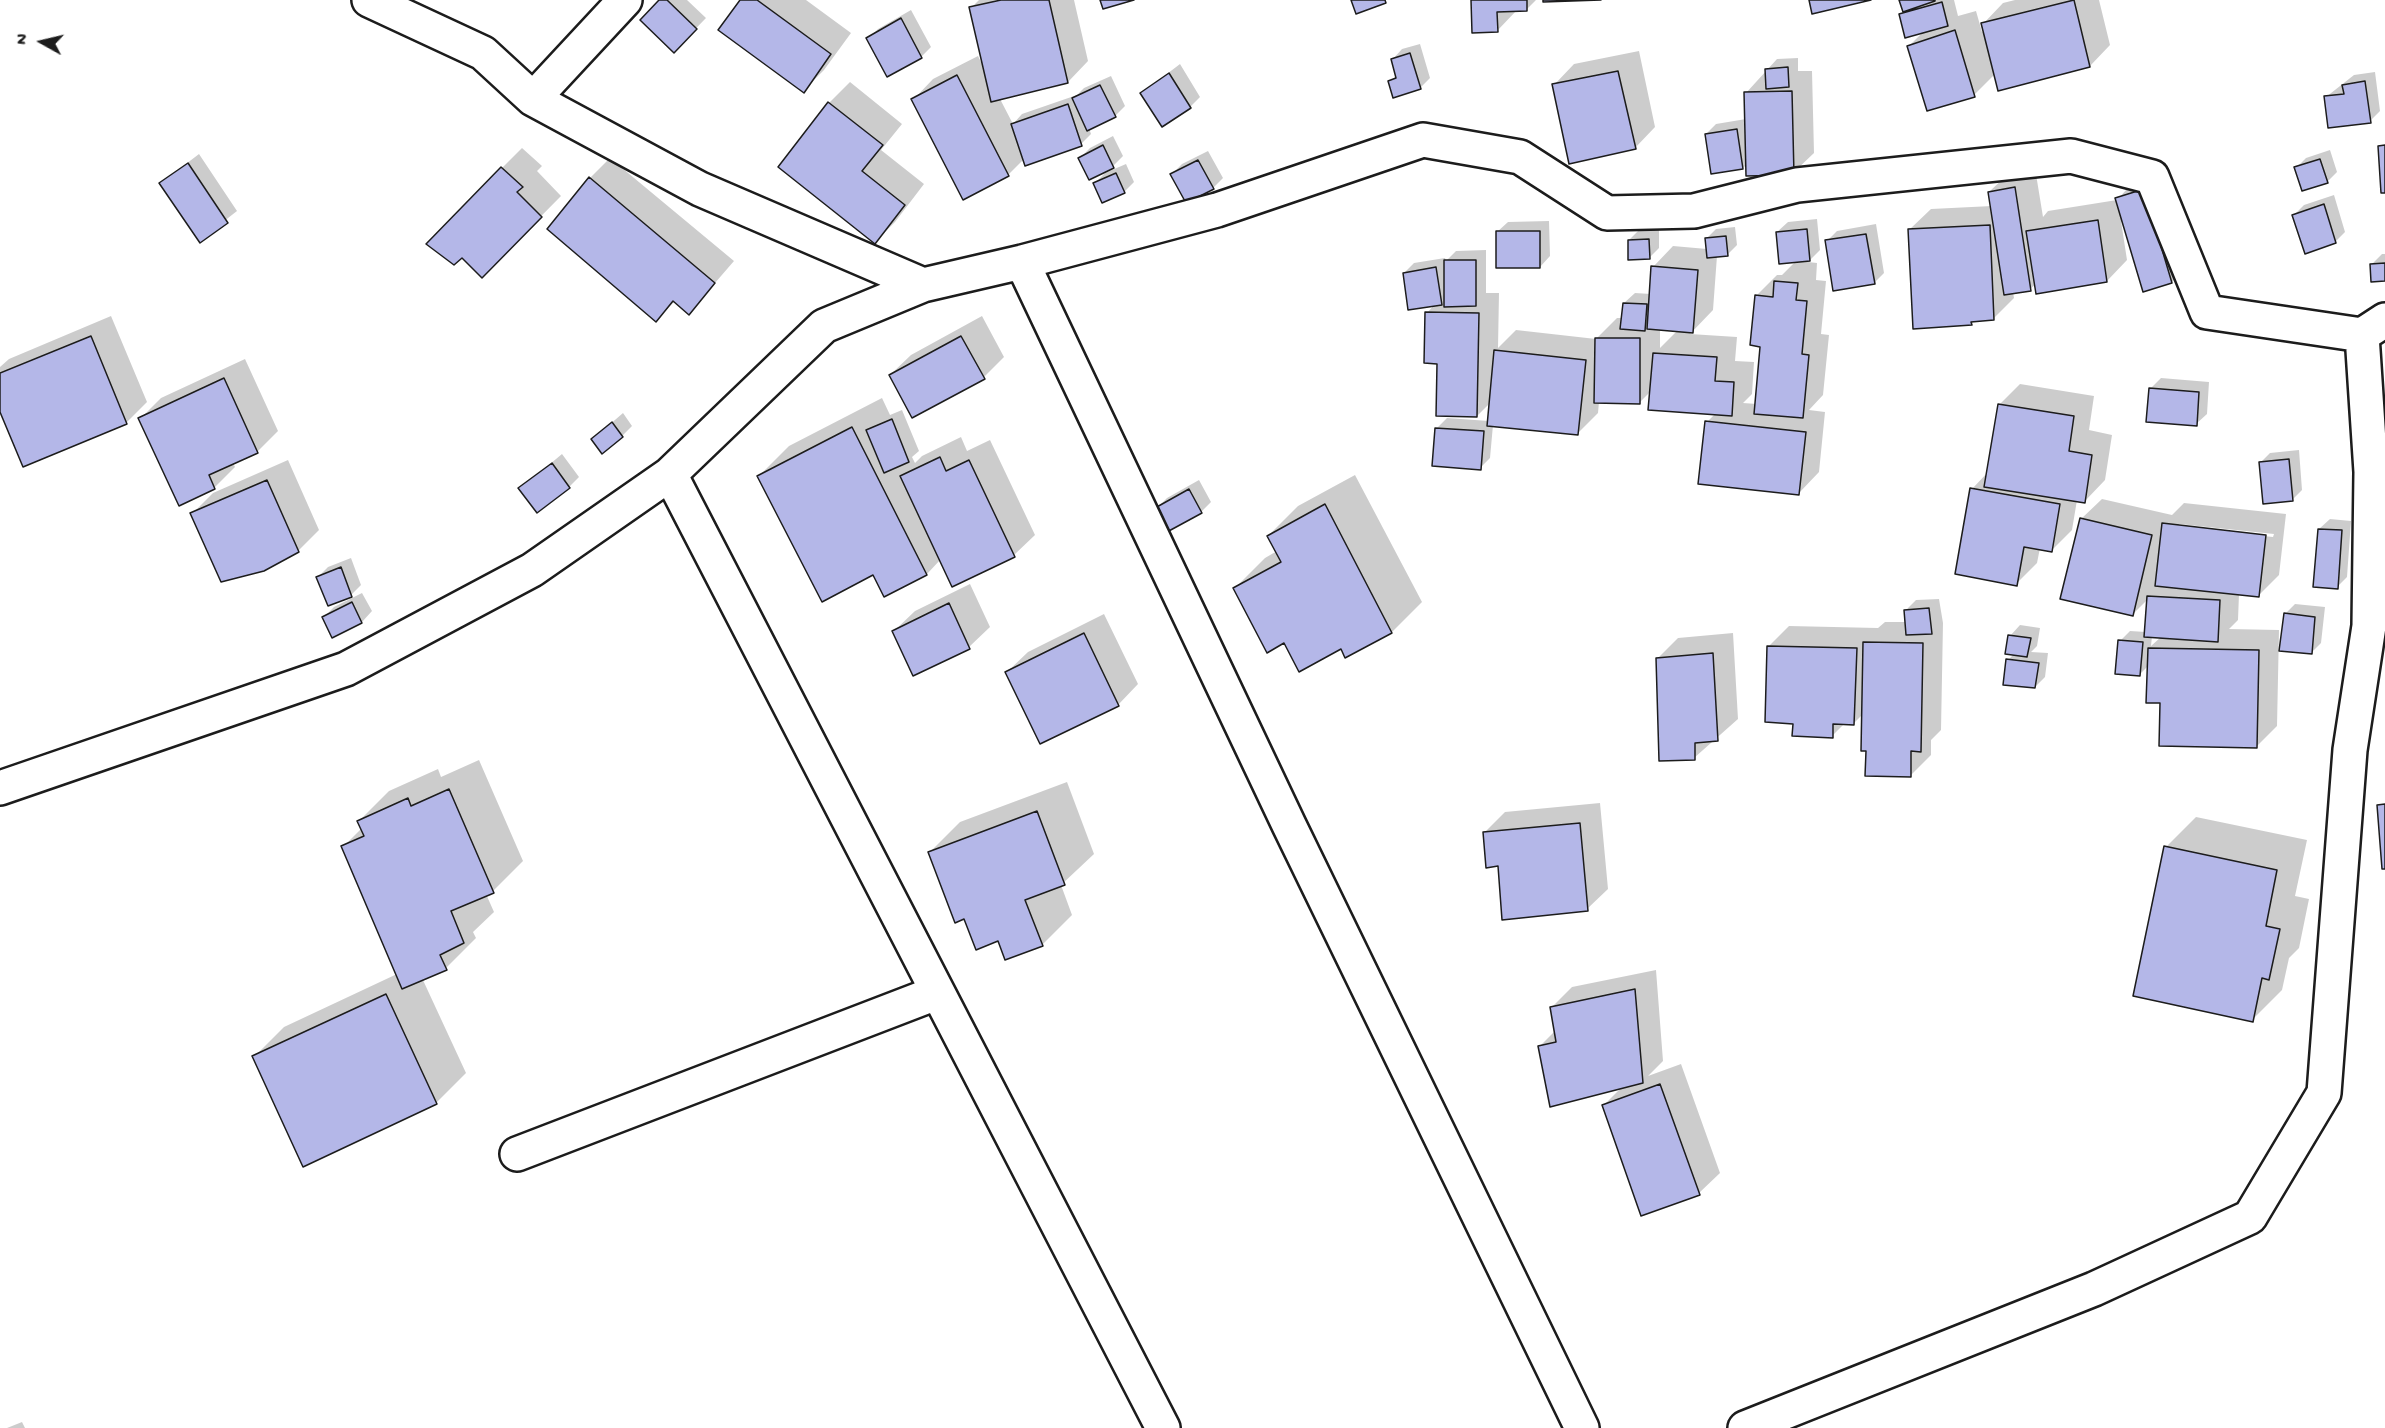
<!DOCTYPE html>
<html>
<head>
<meta charset="utf-8">
<style>
  body { margin:0 }
  #map { position:relative; width:2385px; height:1428px; overflow:hidden; background:#fff; font-family:"Gochi Hand",sans-serif }
  canvas { display:block }
  .north { position:absolute; left:12px; top:12px; width:60px; height:60px; -webkit-text-stroke:4px #fff; paint-order:stroke; rotate:278deg; font-size:16px; font-weight:700; line-height:24px; text-align:center; color:#1c1c1c }
  .north::after { content:''; display:block; margin:auto; width:21px; height:27px; background:#1c1c1c; clip-path:polygon(50% 0,100% 100%,50% 72%,0 100%) }
</style>
</head>
<body>
<div id="map">
<canvas width="2385" height="1428"></canvas>
<div class="north">N</div>
</div>
<script>
const ctx = document.querySelector('canvas').getContext('2d');
ctx.lineJoin = 'round';
function paint(path, color) { ctx.fillStyle = color; ctx.fill(path, 'evenodd'); }
function strokePath(path, color, width, dash) { ctx.strokeStyle = color; ctx.lineWidth = width; ctx.lineCap = dash ? 'butt' : 'round'; ctx.setLineDash(dash || []); ctx.stroke(path); }
paint(new Path2D(`
  M661,0H687L706,18L674,51Z
  M742,0H806L851,33L824,70L803,91Z
  M979,0H1074L1088,61L1068,82L1000,99L1013,124L1022,114L1077,95L1084,88L1111,76L1125,106L1115,116L1089,128L1091,134L1081,144L1024,159L1008,175L913,100L933,79L978,56L983,66L971,8Z
  M1473,0H1536L1526,10H1517L1497,31Z
  M1901,0H1954L1958,16L1976,11L1982,32L1985,31L1983,24L2003,3L2015,0H2099L2110,45L2090,66L1995,74L1974,95L1909,46L1923,32L1901,14L1904,11Z
  M911,10L931,47L921,57L868,39L878,29Z
  M1420,44L1430,78L1420,88L1390,82L1397,75L1392,60L1402,49Z
  M1639,51L1655,127L1635,148L1554,85L1574,64Z
  M1798,58V71H1812L1814,153L1793,173L1748,163L1743,168L1706,134L1716,124L1746,119V93L1777,59Z
  M1180,64L1200,97L1190,107L1142,93Z
  M2375,72L2380,111L2370,121L2326,97L2354,75Z
  M850,82L902,124L881,150L924,184L895,222L875,242L780,166L829,103Z
  M1113,136L1123,156L1113,166L1080,158L1090,148Z
  M522,148L542,166L537,171L561,196L482,276L502,168Z
  M2330,150L2337,172L2327,182L2296,168L2306,158Z
  M1208,151L1223,178L1213,188L1172,174L1182,164Z
  M199,154L237,211L200,240L161,183Z
  M610,158L734,261L689,313L675,301L656,320L590,178Z
  M1126,164L1134,182L1124,192L1095,183L1105,173Z
  M2035,168L2043,217L2048,211L2117,200L2137,178L2192,261L2172,282L2121,221L2127,260L2107,281L2036,284L2030,289L2013,292L2014,298L1993,319L1975,320L1971,324L1910,229L1931,209L1992,206L1989,192L2010,172Z
  M2334,195L2345,232L2335,242L2294,215L2304,205Z
  M1817,219L1820,250L1808,262L1817,263L1816,280L1826,281L1821,334L1829,335L1823,395L1809,410L1825,412L1819,472L1799,493L1707,422L1716,413L1652,390L1640,402H1599L1598,413L1577,434L1493,425L1490,458L1480,468L1437,428L1447,418L1489,421L1491,402L1477,416L1438,362L1427,313L1435,304L1404,273L1414,263L1445,258L1446,261L1456,251L1486,250V293H1499L1498,348L1516,330L1596,339L1617,318H1623L1624,303L1635,293L1651,294L1653,267L1673,246L1707,249L1706,239L1716,229L1735,227L1737,245L1727,255L1717,256L1713,310L1690,334L1737,337L1735,361L1754,362L1752,394L1743,403L1757,404L1762,346L1756,296L1777,275H1782L1796,261L1777,232L1788,222ZM1660,329L1678,330L1660,348Z
  M1549,221L1550,256L1540,267L1497,232L1508,222Z
  M1876,224L1884,273L1874,283L1827,241L1837,231Z
  M1639,230H1659V248L1649,258L1629,240Z
  M2382,254H2385V280L2372,264Z
  M111,316L147,402L126,423L0,408V367L9,359Z
  M982,316L1004,357L984,377L890,375L911,355Z
  M245,359L278,431L258,451L233,463L235,467L214,488L180,504L140,419L161,398Z
  M2161,378L2209,382L2207,414L2196,424L2151,388Z
  M2020,384L2094,396L2089,430L2112,435L2105,480L2085,501L2077,500L2072,530L2052,550L2040,548L2037,563L2016,584L1972,489L1988,472L1999,405Z
  M882,398L890,415L902,410L919,451L912,457L915,463L922,456L961,437L967,451L990,440L1035,535L1014,555L953,585L941,559L927,574L885,595L873,573L759,476L789,446Z
  M623,413L632,426L622,436L593,439Z
  M2299,450L2302,490L2292,500L2260,463L2270,453Z
  M562,454L579,477L569,487L520,489Z
  M288,460L319,530L298,551L192,514L213,493Z
  M1355,475L1422,602L1392,632L1346,656L1341,647L1285,641L1235,588L1265,558L1277,551L1268,536L1298,506Z
  M1199,480L1211,502L1201,512L1157,508L1167,498Z
  M2102,499L2172,515L2184,503L2286,514L2279,575L2258,596L2239,594L2238,620L2229,629L2279,630L2277,726L2256,747L2161,702L2149,665L2140,674L2120,641L2130,631L2146,632L2148,599L2133,614L2081,519ZM2179,524L2274,534L2273,537L2179,527ZM2152,636L2161,637L2151,646Z
  M2330,519L2351,521L2347,577L2337,587L2319,529Z
  M351,558L361,585L351,595L318,577L328,567Z
  M970,584L990,627L969,647L894,631L915,611Z
  M362,593L372,611L362,622L333,636L324,617L334,607Z
  M1939,599L1943,623L1941,730L1931,740V755L1910,776L1867,749L1863,714L1854,723H1845L1832,736L1794,722L1769,646L1789,626L1878,628L1885,622H1907L1906,610L1916,600Z
  M2295,604L2325,607L2321,643L2311,653L2285,614Z
  M1104,614L1138,684L1118,705L1007,672L1028,652Z
  M2020,625L2040,628L2037,646L2031,652L2048,653L2045,677L2035,687L2008,660L2014,654L2010,636Z
  M1733,633L1738,719L1694,758L1657,659L1678,638Z
  M479,760L523,861L493,891L486,894L494,912L473,932L476,938L446,968L422,978L466,1073L436,1103L254,1057L284,1027L397,974L343,847L362,828L359,821L389,791L438,769L441,777Z
  M1067,782L1094,854L1061,885L1072,915L1042,945L999,939L965,917L930,852L960,822Z
  M1600,803L1608,889L1587,909L1499,864L1484,833L1505,812Z
  M2196,817L2307,840L2295,896L2309,899L2299,948L2289,958L2282,990L2252,1020L2166,847Z
  M1656,970L1663,1061L1648,1076L1681,1064L1720,1173L1699,1193L1604,1105L1622,1087L1539,1047L1556,1030L1551,1008L1572,987Z
  M22,1422L25,1428H7Z`), '#0003');
const building = new Path2D(`
  M659,0H667L697,29L674,53L640,20Z
  M740,0H757L831,54L804,93L718,30Z
  M1001,0H1049L1068,83L991,102L969,7Z
  M1100,0H1134L1103,9Z
  M1351,0H1385L1386,3L1356,14Z
  M1471,0H1527V11L1497,12L1498,32L1472,33Z
  M1543,0H1601L1543,2Z
  M1809,0H1871L1812,14Z
  M1899,0H1935V1L1903,12Z
  M2074,0L2090,67L1998,91L1981,23Z
  M1942,2L1948,26L1905,38L1899,14Z
  M901,18L922,58L887,77L866,38Z
  M1955,30L1975,97L1927,111L1907,46Z
  M1410,53L1421,89L1393,98L1388,81L1396,78L1391,59Z
  M1788,67L1789,87L1766,89L1765,69Z
  M1618,71L1636,149L1569,164L1552,84Z
  M1169,73L1191,108L1162,127L1140,93Z
  M957,75L1009,176L963,200L911,99Z
  M2365,81L2371,123L2328,128L2324,96L2344,94L2342,85Z
  M1100,85L1116,117L1087,131L1072,98Z
  M1792,91L1794,175L1746,176L1744,92Z
  M828,102L883,145L862,171L905,205L875,244L778,167Z
  M1068,104L1082,146L1025,166L1011,124Z
  M1737,129L1743,169L1711,174L1705,134Z
  M1103,145L1114,168L1089,180L1078,158Z
  M2385,145V193H2381L2378,146Z
  M2320,159L2328,183L2302,191L2294,167Z
  M1198,160L1214,189L1186,203L1170,174Z
  M188,163L228,223L200,243L159,183Z
  M501,167L523,187L517,192L542,217L482,278L462,258L454,265L426,244Z
  M1116,173L1125,193L1102,203L1093,183Z
  M589,177L715,283L689,315L673,301L656,322L547,229Z
  M2015,187L2031,291L2004,295L1988,192Z
  M2144,189L2172,283L2143,292L2115,198Z
  M2324,204L2336,243L2305,254L2292,215Z
  M2098,220L2107,282L2036,294L2026,231Z
  M1990,225L1994,320L1971,322L1972,325L1913,329L1908,229Z
  M1807,229L1810,261L1779,264L1776,232Z
  M1496,231H1540V268H1496Z
  M1866,234L1875,284L1833,291L1825,240Z
  M1726,236L1728,256L1707,258L1705,238Z
  M1649,239L1650,259L1628,260V240Z
  M1444,260H1476V306L1444,307Z
  M2385,263V281L2371,282L2370,264Z
  M1651,266L1698,270L1693,333L1647,329Z
  M1436,267L1442,305L1408,310L1403,273Z
  M1774,281L1798,283L1796,300L1807,301L1802,354L1809,355L1803,418L1754,414L1760,347L1750,345L1755,295L1773,297Z
  M1623,303L1647,304L1645,331L1620,329Z
  M1425,312L1479,313L1477,417L1436,416L1437,364L1424,363Z
  M91,336L127,424L23,467L0,412V373Z
  M961,336L985,379L912,418L889,375Z
  M1595,338H1640V404L1594,403Z
  M1494,350L1586,360L1578,435L1487,426Z
  M1653,353L1717,357L1715,381L1734,382L1732,416L1648,410Z
  M224,378L258,453L209,475L215,489L179,506L138,418Z
  M2149,388L2199,392L2197,426L2146,422Z
  M1998,404L2074,416L2069,451L2092,455L2085,503L1984,487Z
  M892,419L909,462L884,473L866,430Z
  M1705,421L1806,432L1799,495L1698,484Z
  M612,422L623,437L602,454L591,439Z
  M852,427L927,575L884,597L873,575L822,602L757,476Z
  M1435,428L1484,431L1481,470L1432,466Z
  M940,457L946,471L969,460L1015,557L952,587L900,476Z
  M2289,459L2293,501L2263,504L2259,462Z
  M552,463L570,488L537,513L518,488Z
  M267,480L299,552L264,571L221,582L190,513Z
  M1970,488L2060,504L2052,552L2024,547L2017,586L1955,574Z
  M1189,489L1202,513L1167,532L1155,508Z
  M1325,504L1392,633L1345,658L1341,649L1299,672L1284,643L1267,653L1233,588L1281,562L1267,536Z
  M2080,518L2152,535L2133,616L2060,599Z
  M2162,523L2266,535L2259,597L2155,586Z
  M2318,529L2342,530L2338,589L2313,587Z
  M341,567L352,597L328,606L316,577Z
  M2147,596L2220,600L2218,642L2144,637Z
  M352,602L362,623L332,638L322,617Z
  M949,603L970,649L913,676L892,631Z
  M1929,608L1932,634L1906,635L1904,610Z
  M2284,613L2315,617L2312,654L2279,651Z
  M1084,633L1119,706L1040,744L1005,672Z
  M2008,635L2031,638L2027,657L2005,654Z
  M2118,640L2143,642L2140,676L2115,674Z
  M1863,642L1923,643L1921,752L1911,751V777L1865,776L1866,751H1861Z
  M1767,646L1857,648L1854,725L1833,724V738L1792,736L1793,724L1765,722Z
  M2148,648L2259,650L2257,748L2159,746L2160,703H2146Z
  M1713,653L1718,741L1695,743V760L1659,761L1656,658Z
  M2006,659L2039,663L2035,688L2003,685Z
  M449,789L494,893L451,911L464,943L440,955L447,970L402,989L341,846L364,836L357,821L408,798L411,806Z
  M2385,804V869H2382L2377,805Z
  M1037,811L1065,885L1025,900L1043,946L1005,960L998,941L976,950L964,919L955,923L928,852Z
  M1580,823L1588,911L1502,920L1498,866L1486,868L1483,832Z
  M2164,846L2277,870L2266,926L2280,929L2269,980L2262,978L2253,1022L2133,996Z
  M1635,989L1643,1083L1550,1107L1538,1046L1556,1042L1550,1007Z
  M386,994L437,1104L303,1167L252,1056Z
  M1660,1084L1700,1195L1641,1216L1602,1105Z`);
paint(building, '#b4b7e8');
strokePath(building, '#1c1c1c', 1.5);
const minor = new Path2D(`
  M369,0L483,53L533,99L700,189L923,285
  M533,99L625,0
  M1022,262L1289,825L1582,1428
  M2362,335L2385,320
  M670,474L1163,1428
  M0,788L346,669L532,570L670,474L824,326L923,285L1022,262L1217,210L1423,140L1520,157L1607,213L1694,211L1797,185L2071,156L2152,177L2207,312L2362,335L2371,472L2369,626L2350,750L2324,1093L2250,1217L2094,1289L1745,1428
  M517,1154L936,993`);
strokePath(minor, '#1c1c1c', 38);
strokePath(minor, '#fff', 33);
</script>
</body>
</html>
